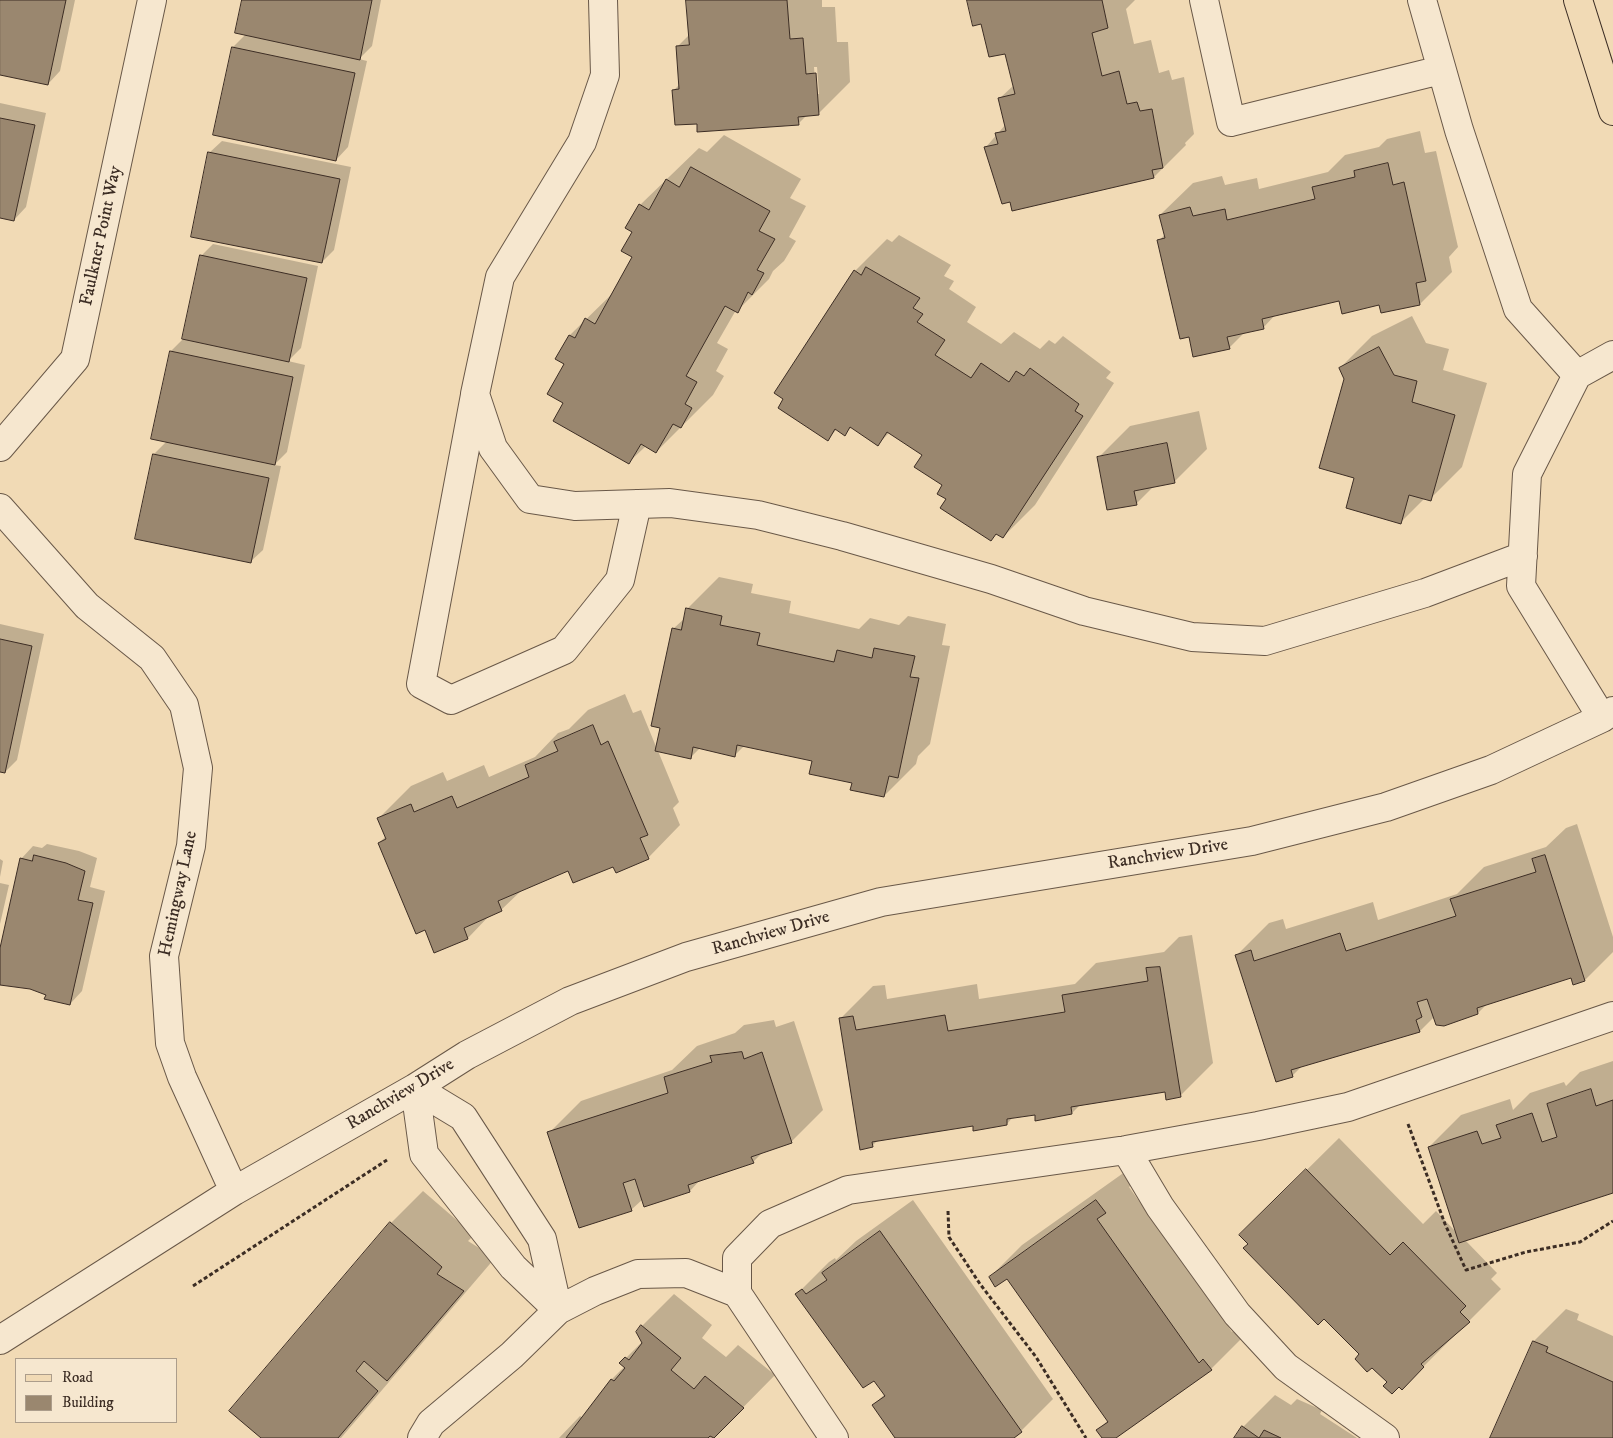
<!DOCTYPE html>
<html>
<head>
<meta charset="utf-8">
<style>
  body { margin:0 }
  #map { position:relative; width:1613px; height:1438px; overflow:hidden; background:#f1dab5; font-family:"IM FELL DW Pica",serif }
  canvas { display:block }
  .legend { position:absolute; left:15px; top:1358px; width:162px; height:65px; box-sizing:border-box; background:#f6e7cf; border:1px solid #ac9d8b; margin:0; padding:6px 9px; list-style:none; font-size:15px; color:#3c2d24 }
  .legend li { display:flex; align-items:center; gap:10px; height:25px }
  .legend b { width:25px; border:1px solid #ac9d8b }
</style>
</head>
<body>
<div id="map">
<canvas width="1613" height="1438"></canvas>
<ul class="legend">
<li><b style="height:6px;background:#f1dab5"></b>Road</li>
<li><b style="height:14px;background:#9a876f"></b>Building</li>
</ul>
</div>
<script>
const ctx = document.querySelector('canvas').getContext('2d');
ctx.lineJoin = 'round';
function paint(path, color) { ctx.fillStyle = color; ctx.fill(path, 'evenodd'); }
function strokePath(path, color, width, dash) { ctx.strokeStyle = color; ctx.lineWidth = width; ctx.lineCap = dash ? 'butt' : 'round'; ctx.setLineDash(dash || []); ctx.stroke(path); }
function drawText(font, color, halo, rows, align = 'center') {
  ctx.font = font + ' "IM FELL DW Pica",serif'; ctx.lineWidth = 4.5; ctx.setLineDash([]); ctx.textBaseline = 'middle'; ctx.strokeStyle = halo; ctx.fillStyle = color; for (const [text, x, y, turn = 0] of rows) {
    ctx.save(); ctx.translate(x, y); ctx.rotate((+turn || 0) * Math.PI / 180); ctx.textAlign = isNaN(turn) ? turn : align; if (halo) ctx.strokeText(text, 0, 0); ctx.fillText(text, 0, 0); ctx.restore();
  }
}
paint(new Path2D(`
  M0,0H75L60,71L48,84L0,74Z
  M243,0H381L372,46L359,59L367,61L348,147L336,160L214,134L233,47L246,34Z
  M687,0H822V7H835L837,42H848L850,82L818,114L807,115L798,124L698,122L673,91L680,84L677,47L690,34ZM814,67H817L819,94H816Z
  M968,0H1135L1126,9L1134,44L1151,40L1159,73L1169,70L1172,80L1184,77L1194,134L1185,143L1186,145L1154,177L1011,201L986,147L1006,124L1000,98L1014,85L1006,52L982,22Z
  M0,103L46,113L26,207L14,220L0,217Z
  M1420,131L1425,153L1436,151L1458,247L1449,257L1452,272L1420,304L1382,312L1380,304L1340,299L1276,314L1263,328L1245,332L1229,348L1190,335L1159,241L1165,234L1160,215L1193,183L1222,176L1225,185L1257,178L1259,189L1328,172L1345,155L1379,147L1387,139Z
  M724,135L801,179L790,198L806,206L789,237L796,241L784,261L773,271L769,279L737,311L736,310L717,343L728,349L716,371L724,376L713,395L656,452L646,446L629,462L564,403L565,363L570,335L615,291L634,257L633,231L640,205L699,148L707,152Z
  M222,141L351,167L334,250L322,262L209,153Z
  M899,235L951,265L944,276L954,281L949,289L976,307L967,322L1001,344L1014,332L1040,349L1049,340L1055,344L1063,336L1111,372L1106,378L1114,383L1035,505L1003,537L997,533L991,539L947,499L944,485L924,455L890,432L878,444L852,427L844,434L837,429L828,439L855,271L887,239L892,242Z
  M213,244L318,266L301,348L288,361L305,365L287,452L274,465L281,466L263,550L250,562L136,538L154,454L167,441L171,351L183,339L201,256Z
  M1412,316L1426,343L1449,349L1443,370L1487,383L1462,467L1430,499L1425,498L1400,523L1356,478L1345,379L1340,368L1372,336Z
  M1199,411L1207,449L1175,481L1154,486L1136,504L1098,458L1130,426Z
  M719,577L753,584L751,593L791,601L789,613L859,629L870,618L899,625L908,616L946,624L942,645L950,646L930,744L918,756L916,764L884,796L853,782L813,760L745,745L734,756L700,748L690,758L658,751L679,802L673,808L680,825L648,858L614,865L569,869L523,889L501,910L490,915L468,938L435,951L426,929L379,843L386,836L379,818L411,786L443,772L447,781L484,765L489,777L535,757L558,733L569,729L588,710L625,694L633,713L641,710L657,749L662,727L673,629L686,617L687,609Z
  M0,624L44,634L17,760L5,772L0,771Z
  M1577,824L1613,937V952L1585,980L1572,977L1487,1004L1478,1013L1434,1017L1420,1031L1303,1065L1292,1076L1237,955L1269,923L1283,919L1286,929L1373,902L1378,920L1457,894L1484,867L1546,847L1566,828Z
  M47,844L79,851L97,858L90,887L105,891L82,991L70,1004L30,988L0,984V954L21,859L33,846L42,848Z
  M0,859L3,861L0,877Z
  M0,883L9,885L0,924Z
  M1192,935L1213,1063L1181,1095L1167,1098L1166,1091L1081,1104L1072,1113L1036,1114L1013,1117L1007,1124H974L879,1139L872,1146L840,1019L873,986L885,985L887,999L977,984L979,999L1075,984L1096,963L1164,952L1179,937Z
  M774,1020L776,1027L794,1021L823,1110L791,1142L763,1152L753,1162L701,1179L690,1191L645,1205L643,1199L631,1210L549,1133L581,1101L672,1070L697,1046L735,1033L744,1025Z
  M1613,1061V1192L1465,1240L1497,1273L1491,1279L1501,1289L1402,1388L1388,1382L1241,1235L1339,1138L1423,1224L1436,1211L1457,1233L1429,1147L1461,1115L1510,1099L1513,1110L1530,1093L1564,1082L1566,1086L1580,1072Z
  M1129,1169L1137,1180L1129,1187L1232,1332L1236,1328L1243,1337L1211,1369L1114,1438H1104L1098,1430L1108,1420L1007,1277H990L1022,1245Z
  M423,1191L474,1235L468,1241L495,1258L341,1438H262L391,1223Z
  M913,1200L1053,1399L1021,1431L1012,1438H896L873,1405L885,1394L874,1379L797,1294L829,1262L835,1258L836,1260L856,1241Z
  M674,1294L712,1325L702,1338L726,1357L738,1345L775,1375L713,1438H559L580,1416L583,1418L612,1379L625,1366L621,1363L643,1341L642,1326Z
  M1566,1309L1579,1314L1577,1320L1613,1336V1438H1492L1534,1341Z
  M1275,1395L1291,1405L1297,1399L1322,1410L1320,1414L1357,1438H1236L1243,1427Z`), '#0003');
const building = new Path2D(`
  M0,0H66L48,85L0,75Z
  M242,0H372L360,60L235,33Z
  M686,0H787L790,39L803,38L806,74L816,73L819,115L798,117L799,125L697,132V124L675,125L672,90L679,89L676,46L689,45Z
  M967,0H1102L1108,28L1092,33L1102,76L1119,71L1127,104L1137,102L1140,111L1152,109L1163,168L1152,170L1154,178L1012,211L1010,202L1002,204L984,147L998,144L995,133L1006,131L998,98L1015,94L1005,54L989,57L981,24L973,26Z
  M232,47L355,73L336,161L213,135Z
  M0,118L35,125L14,221L0,218Z
  M208,152L340,179L322,263L191,237Z
  M1388,163L1393,185L1404,182L1426,281L1416,283L1420,305L1381,313L1379,305L1342,314L1339,301L1262,319L1264,329L1227,337L1230,349L1193,357L1189,337L1180,339L1157,240L1165,238L1159,215L1190,207L1193,216L1225,209L1227,220L1315,199L1312,187L1355,177L1354,171Z
  M691,167L770,211L759,231L775,239L757,270L764,273L752,295L748,292L738,313L725,306L686,376L697,382L685,404L692,408L681,428L673,424L656,453L641,444L629,464L553,421L563,403L547,394L564,364L555,359L569,335L575,338L585,318L595,324L632,257L621,251L632,232L625,228L639,204L649,210L666,179L679,187Z
  M200,255L307,278L289,362L182,339Z
  M866,267L920,298L913,308L923,314L917,322L945,340L935,355L971,378L981,363L1009,382L1016,371L1024,376L1030,368L1079,404L1075,411L1083,416L1003,538L996,534L991,541L940,508L946,499L937,494L942,485L914,467L922,455L887,432L878,446L850,427L845,436L835,429L828,441L778,408L783,399L774,393L854,270L861,275Z
  M1379,347L1394,375L1417,381L1412,402L1455,415L1431,501L1409,495L1401,524L1346,508L1354,478L1319,468L1344,379L1339,368Z
  M170,351L293,377L275,465L151,439Z
  M1167,443L1175,483L1134,491L1137,505L1107,510L1097,457Z
  M153,454L269,478L251,563L135,539Z
  M686,608L722,616L720,625L760,633L757,645L834,662L837,650L872,658L874,648L915,656L910,677L919,678L898,778L889,776L884,797L850,790L852,783L809,774L812,761L737,745L735,757L693,747L691,759L655,751L660,728L651,726L672,628L681,630Z
  M0,639L32,646L5,773L0,772Z
  M593,725L601,745L608,741L648,835L640,838L649,859L616,873L613,867L573,883L568,871L498,901L502,911L464,928L468,939L434,953L425,930L416,934L378,843L386,839L377,818L411,804L414,812L452,796L457,808L529,777L525,765L558,751L554,742Z
  M34,855L66,863L85,871L78,900L93,903L70,1005L44,999L46,995L30,989L0,985V948L20,858L32,861Z
  M1545,855L1585,981L1573,985L1571,978L1477,1008L1478,1014L1444,1026L1436,1025L1427,999L1417,1002L1422,1017L1416,1020L1420,1032L1291,1070L1293,1077L1276,1082L1235,955L1251,950L1254,961L1340,933L1346,951L1456,916L1450,899L1536,872L1532,859Z
  M1160,967L1181,1097L1166,1100L1165,1092L1071,1107L1072,1114L1035,1121V1115L1007,1119V1125L973,1131V1126L872,1142L873,1147L860,1150L839,1018L853,1016L856,1030L945,1015L948,1031L1065,1012L1062,995L1148,981L1146,968Z
  M742,1052L744,1059L762,1052L792,1143L751,1157L754,1163L688,1185L690,1192L644,1207L635,1179L623,1183L632,1211L579,1228L547,1132L668,1093L664,1077L712,1062L710,1056Z
  M1591,1089L1596,1106L1613,1100V1193L1459,1243L1428,1147L1477,1131L1482,1144L1501,1138L1496,1125L1532,1113L1542,1142L1557,1137L1547,1104Z
  M1306,1169L1390,1255L1403,1242L1466,1306L1460,1312L1470,1322L1421,1364L1424,1367L1402,1390L1399,1387L1392,1394L1383,1386L1387,1382L1372,1368L1367,1372L1355,1359L1359,1354L1324,1319L1318,1325L1243,1248L1248,1244L1239,1235Z
  M1096,1200L1106,1213L1097,1219L1199,1363L1203,1359L1212,1370L1116,1438H1102L1096,1430L1108,1422L1007,1279L995,1287L989,1277Z
  M390,1222L442,1267L437,1274L464,1291L387,1381L364,1361L356,1371L378,1391L338,1438H261L229,1411Z
  M880,1231L1022,1432L1014,1438H895L872,1405L885,1396L874,1381L863,1388L795,1294L802,1289L806,1294L827,1280L822,1273Z
  M641,1325L681,1358L671,1370L694,1389L705,1376L744,1408L714,1438L710,1436L708,1438H566L611,1379L614,1381L625,1368L619,1363L625,1357L629,1360L642,1343L636,1332Z
  M1533,1341L1548,1347L1546,1352L1613,1382V1438H1490Z
  M1242,1426L1259,1438L1264,1430L1281,1438H1234Z`);
paint(building, '#9a876f');
strokePath(building, '#3c2d24', 1);
const minor = new Path2D(`
  M603,0L605,75L582,142L500,277L475,394L493,448L530,499L575,506L670,503L758,515L842,536L991,579L1084,611L1192,637L1265,641L1425,593L1523,556
  M1204,0L1231,122L1441,70
  M1422,0L1459,130L1518,309L1577,375
  M475,395L421,684L451,700L564,650L620,580L637,504
  M0,447L75,359L152,0
  M0,508L87,606L152,658L184,705L198,768L191,846L164,956L170,1043L182,1077L234,1191
  M1602,718L1521,586L1527,474L1577,375L1613,355
  M415,1088L463,1117L542,1239L558,1310L513,1267L424,1154Z
  M1126,1150L1160,1207L1237,1314L1286,1367L1385,1438
  M737,1293V1258L770,1224L848,1190L1126,1150L1258,1126L1348,1107L1613,1016
  M0,1340L234,1191L415,1088L467,1055L570,1001L686,957L881,902L1252,841L1386,807L1491,770L1602,718L1613,711
  M422,1438L431,1423L512,1355L558,1310L595,1291L638,1274L686,1273L737,1293L834,1438`);
const major = new Path2D(`
  M1578,0L1613,111`);
strokePath(minor, '#695848', 30);
strokePath(major, '#3c2d24', 30);
strokePath(new Path2D(`
  M1408,1124L1445,1224L1466,1270L1526,1252L1580,1242L1613,1221
  M948,1211L949,1237L980,1284L1036,1357L1086,1438
  M193,1286L387,1160`), '#3c2d24', 3, [4, 2.5]);
strokePath(minor, '#f6e7cf', 28);
strokePath(major, '#f1dab5', 28);
drawText('18px', '#3c2d24', '#f6e7cf', [
  ["Faulkner Point Way",102,236,-78],
  ["Ranchview Drive",1168,855,-9],
  ["Hemingway Lane",179,894,-78],
  ["Ranchview Drive",771,934,-16],
  ["Ranchview Drive",401,1095,-31]
]);
</script>
</body>
</html>
